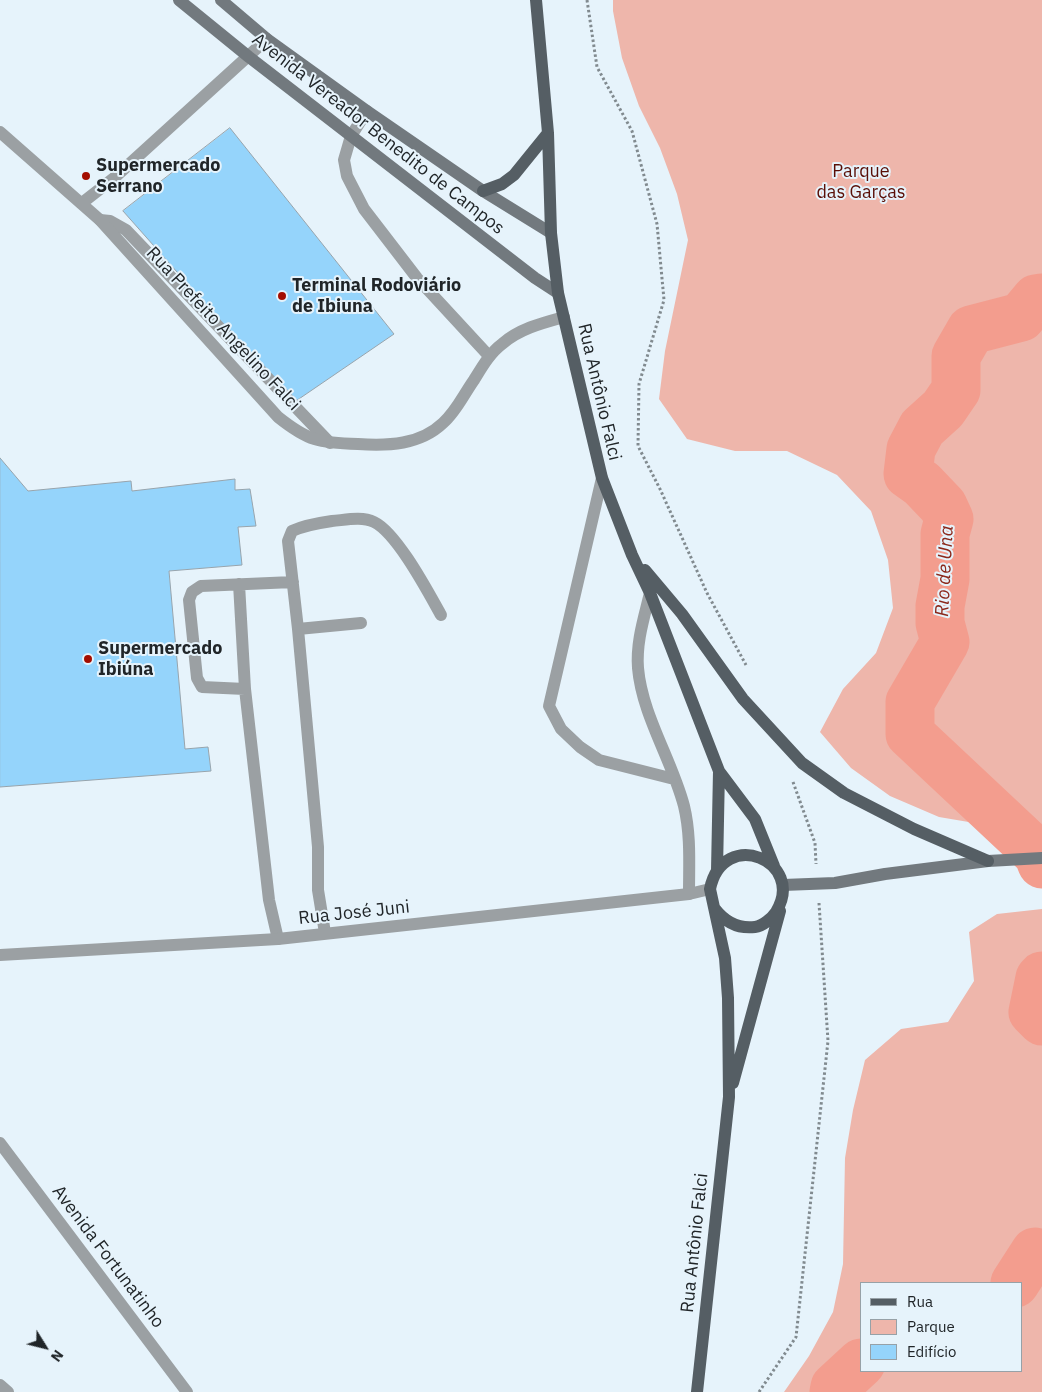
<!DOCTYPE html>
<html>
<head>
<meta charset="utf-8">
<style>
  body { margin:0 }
  #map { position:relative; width:1042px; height:1392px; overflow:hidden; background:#e6f3fb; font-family:"IBM Plex Sans",sans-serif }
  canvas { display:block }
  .legend { position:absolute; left:860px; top:1282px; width:162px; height:90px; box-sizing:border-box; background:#e6f3fb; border:1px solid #97a1a7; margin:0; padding:6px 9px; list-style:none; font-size:15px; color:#202528 }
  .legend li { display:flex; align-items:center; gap:10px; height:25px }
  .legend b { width:25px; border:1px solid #97a1a7 }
  .north { position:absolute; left:20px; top:1322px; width:50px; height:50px; -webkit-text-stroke:4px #e6f3fb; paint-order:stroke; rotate:126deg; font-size:14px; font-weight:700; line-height:20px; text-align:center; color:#202528 }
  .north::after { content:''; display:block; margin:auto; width:18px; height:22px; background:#202528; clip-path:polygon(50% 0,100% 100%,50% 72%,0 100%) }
</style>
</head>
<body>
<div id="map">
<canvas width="1042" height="1392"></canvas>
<ul class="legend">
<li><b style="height:6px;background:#555e64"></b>Rua</li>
<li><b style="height:14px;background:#eeb6ab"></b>Parque</li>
<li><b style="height:14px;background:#95d4fb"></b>Edifício</li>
</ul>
<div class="north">N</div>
</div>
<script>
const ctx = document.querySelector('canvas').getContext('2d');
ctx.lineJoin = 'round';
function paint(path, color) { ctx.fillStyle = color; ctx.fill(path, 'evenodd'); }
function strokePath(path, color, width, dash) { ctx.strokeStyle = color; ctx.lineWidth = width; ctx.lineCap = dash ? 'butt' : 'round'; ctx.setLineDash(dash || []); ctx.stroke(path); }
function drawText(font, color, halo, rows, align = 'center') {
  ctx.font = font + ' "IBM Plex Sans",sans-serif'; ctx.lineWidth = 4; ctx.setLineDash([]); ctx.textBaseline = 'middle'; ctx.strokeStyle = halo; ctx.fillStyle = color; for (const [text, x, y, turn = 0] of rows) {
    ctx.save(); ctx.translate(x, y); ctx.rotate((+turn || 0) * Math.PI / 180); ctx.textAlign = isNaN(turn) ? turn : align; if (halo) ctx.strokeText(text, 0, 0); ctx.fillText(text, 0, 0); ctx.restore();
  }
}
paint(new Path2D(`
  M613,0H1042V828H1004L939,817L890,796L851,768L820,732L843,689L876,653L893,608L888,560L871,511L837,475L787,451H735L687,439L659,399L665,351L688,240L677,194L660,148L639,106L622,58L613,11Z
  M1042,909V1392H784L809,1356L833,1312L843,1264L845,1158L853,1110L865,1060L901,1029L948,1022L974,981L969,932L997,914ZM1021,1283V1371H861V1283Z`), '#eeb6ab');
strokePath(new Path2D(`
  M1042,298L1036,299L1021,317L971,330L956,356V390L943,409L922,428L911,449L908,474L922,484L943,506L949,519L945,534V579L940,606V623L945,642L910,702V734L1038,854L1042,864
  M1042,976L1040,978L1033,1012L1042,1021
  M1015,1283L1035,1252L1042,1254
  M834,1392L835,1387L861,1363`), '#f39d8e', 49);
const building = new Path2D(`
  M230,128L394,334L293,403L123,211Z
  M0,458L28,491L131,481L132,491L235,479V490L250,489L256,526L238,527L242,565L169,571L185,749L208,747L211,771L0,787Z`);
paint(building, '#95d4fb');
strokePath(building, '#98a4ac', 1);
strokePath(new Path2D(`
  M587,0L597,67L632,131L657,224L664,300L639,384L638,446L660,489L707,593L746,665
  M793,782L815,843L816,864
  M759,1392L796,1337L828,1041L819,903`), '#818a8f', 3, [2.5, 2.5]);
strokePath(new Path2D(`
  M367,111L351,136L344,160L347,176L364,209L417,278L489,356
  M100,220L110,221L126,230L330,443
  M602,478L549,706L561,729L580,747L599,760L674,779
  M239,584L245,689L269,900L278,939
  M650,593C644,618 636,642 638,668C642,715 672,760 684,806C691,835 689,864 689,894
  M298,629L361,623
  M245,689L202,687L197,678L189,600L192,592L201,586L293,582
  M325,933L318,890V847L298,629L288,541L292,531C305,525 318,523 332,521C345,520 362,516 374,522C397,533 428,592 441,615`), '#9ba0a3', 12);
strokePath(new Path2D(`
  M0,132L100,220L278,417C308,441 319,443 358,444C388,446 420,445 443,423C456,412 464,394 474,380C482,367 490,353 502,344C519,329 542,323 564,317
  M82,203L114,178L267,39
  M0,955L278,939L689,894L710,889
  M0,1143L187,1392
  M0,1385L8,1392`), '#9ba0a3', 12);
strokePath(new Path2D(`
  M179,0L249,57L535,278L558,293
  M221,0L267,39L367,111L483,191L551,233
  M783,885L835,883L885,874L988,861L1042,858`), '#72797e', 12);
strokePath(new Path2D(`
  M536,0L548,133L551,233L558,293L602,478L632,555L650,593L719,771L755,819L774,866
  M483,191L502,184L514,175L548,133
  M645,570L682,614L743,699L802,763L844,793L914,829L988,861
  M717,870L719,771
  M733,1083L780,911
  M697,1392L729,1097L728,998L725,958L710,889C723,826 807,861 776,912C772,918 763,926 755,927C738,929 725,922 715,909`), '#555e64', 12);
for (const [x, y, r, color] of [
  [86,176,5,"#a30d00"],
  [282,296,5,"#a30d00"],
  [88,659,5,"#a30d00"]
]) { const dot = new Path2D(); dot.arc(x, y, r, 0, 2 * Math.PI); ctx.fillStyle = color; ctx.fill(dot); strokePath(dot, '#e6f3fb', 2); }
drawText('18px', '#202528', '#e6f3fb', [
  ["Avenida Vereador Benedito de Campos",378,134,38],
  ["Rua Prefeito Angelino Falci",223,329,47],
  ["Rua Antônio Falci",599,392,77],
  ["Rua José Juni",354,913,-6],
  ["Rua Antônio Falci",695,1243,-84],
  ["Avenida Fortunatinho",108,1257,53]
]);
drawText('bold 18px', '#202528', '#e6f3fb', [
  ["Supermercado",96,166],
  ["Serrano",96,187],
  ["Terminal Rodoviário",292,286],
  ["de Ibiuna",292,307],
  ["Supermercado",98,649],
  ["Ibiúna",98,670]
], 'left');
drawText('18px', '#5a0f07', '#e6f3fb', [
  ["Parque",861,172],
  ["das Garças",861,193]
]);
drawText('italic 19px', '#8b281b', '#e6f3fb', [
  ["Rio de Una",945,571,-87]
]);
</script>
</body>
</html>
